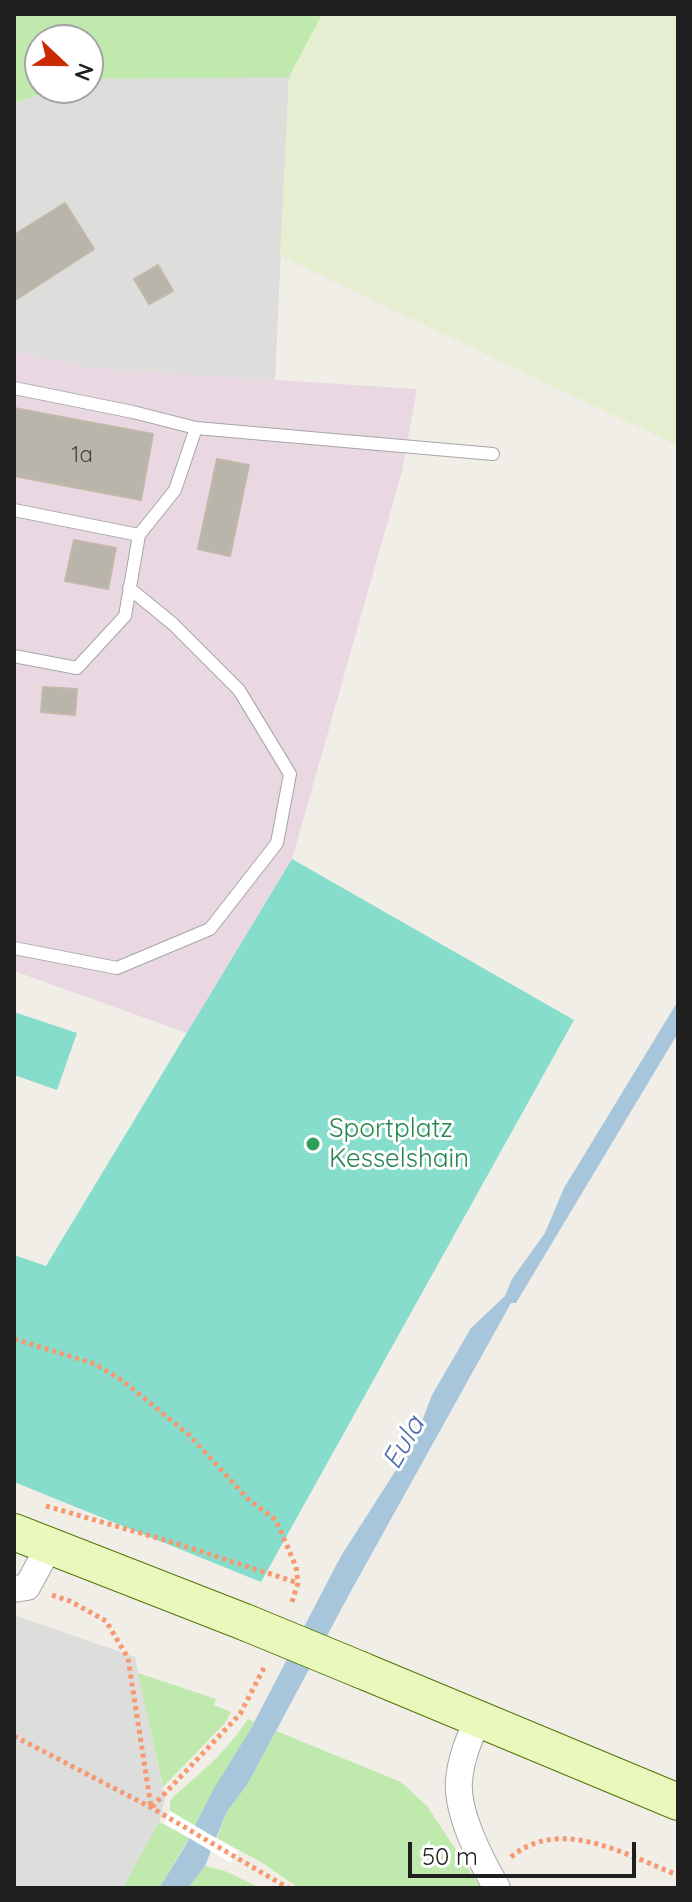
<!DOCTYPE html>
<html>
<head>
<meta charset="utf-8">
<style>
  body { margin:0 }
  #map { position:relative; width:692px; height:1902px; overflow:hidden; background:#f0eee6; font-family:Quicksand,sans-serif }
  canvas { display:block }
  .frame { position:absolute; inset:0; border:16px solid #1f1f1f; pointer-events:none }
  .north { position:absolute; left:24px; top:24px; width:80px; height:80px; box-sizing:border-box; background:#fff; border:2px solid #a5a5a5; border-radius:50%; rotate:112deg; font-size:22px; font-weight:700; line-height:32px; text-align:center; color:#1f1f1f }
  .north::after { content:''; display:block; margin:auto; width:28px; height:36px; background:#ca2b04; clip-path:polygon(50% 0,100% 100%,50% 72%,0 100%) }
  .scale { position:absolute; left:408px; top:1842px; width:228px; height:36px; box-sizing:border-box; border:4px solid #1f1f1f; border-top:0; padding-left:10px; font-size:24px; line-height:28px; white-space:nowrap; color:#1f1f1f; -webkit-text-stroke:6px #fff; paint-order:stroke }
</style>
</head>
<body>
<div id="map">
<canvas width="692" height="1902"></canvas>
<div class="frame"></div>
<div class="north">N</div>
<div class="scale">50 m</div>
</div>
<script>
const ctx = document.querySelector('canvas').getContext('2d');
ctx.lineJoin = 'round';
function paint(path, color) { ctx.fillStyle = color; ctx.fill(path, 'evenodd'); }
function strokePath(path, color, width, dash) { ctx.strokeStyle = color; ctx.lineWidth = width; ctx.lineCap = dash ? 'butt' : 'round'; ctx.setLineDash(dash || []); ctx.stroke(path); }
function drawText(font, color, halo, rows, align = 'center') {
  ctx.font = font + ' Quicksand,sans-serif'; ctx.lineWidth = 6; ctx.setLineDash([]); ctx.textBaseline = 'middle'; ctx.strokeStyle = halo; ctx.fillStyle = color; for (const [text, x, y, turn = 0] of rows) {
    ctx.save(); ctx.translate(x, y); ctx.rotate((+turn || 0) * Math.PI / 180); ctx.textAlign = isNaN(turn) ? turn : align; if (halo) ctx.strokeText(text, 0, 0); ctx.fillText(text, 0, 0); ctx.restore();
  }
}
paint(new Path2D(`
  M92,77H289L275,380L89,368L14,351V103L60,88H88V79Z
  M14,1615L135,1657L165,1799L158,1827L123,1888H14Z`), '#dddddc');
paint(new Path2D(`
  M14,351L90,368L417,389L402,471L292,859L187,1033L14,971Z`), '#e9d8e2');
paint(new Path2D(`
  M322,14H678V446L280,256L289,77Z`), '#e6eed2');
paint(new Path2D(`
  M14,14H322L289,77L88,79V40H40V88H60L14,103Z
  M138,1673L216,1699L214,1705L231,1712L225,1723L163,1787Z
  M248,1719L254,1722C237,1758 213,1790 195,1826L170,1811V1801L174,1796C201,1773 229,1749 248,1719Z
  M276,1731L401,1782L427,1806L481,1888H299L261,1862L217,1838L226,1813L247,1785Z
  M159,1822L189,1838L159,1888H123Z
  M205,1866L225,1871L260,1888H188Z`), '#bfe9ad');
paint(new Path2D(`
  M292,859L574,1020L261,1582L14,1482V1255L46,1266Z
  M14,1012L77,1033L57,1090L14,1075Z`), '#86ddcc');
paint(new Path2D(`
  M678,1001V1033L516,1303H511L351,1591L247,1785L226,1813L205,1866L188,1888H159L184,1848L213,1790L249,1732L341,1556L414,1442L432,1395L471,1328L505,1296L512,1279L545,1233L564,1188Z`), '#a7c6dc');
paint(new Path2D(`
  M170,1811L238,1851L231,1863L164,1823Z`), '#fff');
const building = new Path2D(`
  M65,203L94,249L14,301V235Z
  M158,265L173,291L149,304L134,279Z
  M14,408L153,434L141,500L14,476Z
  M217,459L249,465L230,556L198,549Z
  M74,540L116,548L108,589L65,581Z
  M43,687L77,689L75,715L41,712Z`);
paint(building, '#b9b5ab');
strokePath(building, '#c1b8a8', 2);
const lane = new Path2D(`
  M14,388L133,412L196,428L493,454
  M14,510L139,535L175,490L196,428
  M14,656L77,668L125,616L139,535
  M14,948L117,968L210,929L277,843L290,774L239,690L173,624L129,588`);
const street = new Path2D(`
  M14,1589L27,1587L50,1545
  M478,1719C469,1739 461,1758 459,1780C456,1812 481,1861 497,1888`);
const secondary = new Path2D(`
  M14,1532L247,1623
  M361,1670L678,1802`);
strokePath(lane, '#a6a6a6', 14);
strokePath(street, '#a6a6a6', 28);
strokePath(secondary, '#547507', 38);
strokePath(new Path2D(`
  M14,1339L95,1364L123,1381L189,1435L248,1499L276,1520L296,1567L298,1583L291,1605
  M46,1506L175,1543L298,1583
  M52,1595L70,1601L106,1621L128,1658L151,1807
  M14,1736L152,1808L288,1888
  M152,1807L240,1714L265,1666
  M511,1857C561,1815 627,1856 678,1875`), '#f79870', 5, [4, 4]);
strokePath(lane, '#fff', 12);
strokePath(street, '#fff', 26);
strokePath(secondary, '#e9f8bb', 36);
const secondaryBridge = new Path2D(`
  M247,1623L361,1670`);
strokePath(secondaryBridge, '#547507', 38, []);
strokePath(secondaryBridge, '#e9f8bb', 36);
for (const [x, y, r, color] of [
  [313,1144,8,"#2e9e5b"]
]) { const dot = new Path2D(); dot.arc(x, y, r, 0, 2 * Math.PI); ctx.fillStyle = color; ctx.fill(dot); strokePath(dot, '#fff', 3); }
drawText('22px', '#464442', null, [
  ["1a",82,455]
]);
drawText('26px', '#27864d', '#fff', [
  ["Sportplatz",329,1129],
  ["Kesselshain",329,1159]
], 'left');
drawText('italic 28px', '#4d6aae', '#fff', [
  ["Eula",404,1443,-60]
]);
</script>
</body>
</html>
